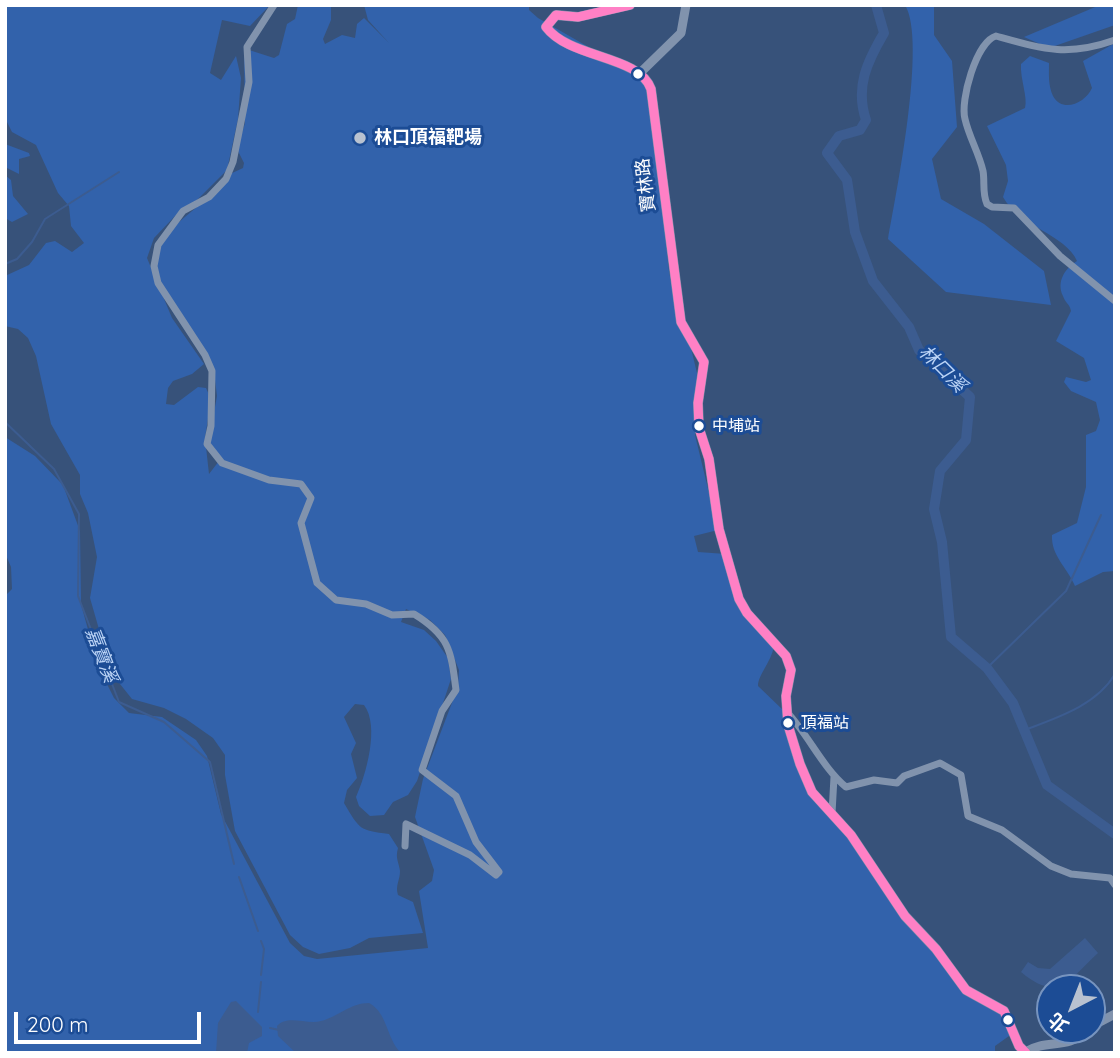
<!DOCTYPE html>
<html>
<head>
<meta charset="utf-8">
<style>
  body { margin:0 }
  #map { position:relative; width:1120px; height:1058px; overflow:hidden; background:#37527a; font-family:Quicksand,"Noto Sans TC",sans-serif }
  canvas { display:block }
  .frame { position:absolute; inset:0; border:7px solid #fff; pointer-events:none }
  .north { position:absolute; left:1036px; top:974px; width:70px; height:70px; box-sizing:border-box; background:#1c4c95; border:2px solid #7794bf; border-radius:50%; rotate:222deg; font-size:19px; font-weight:700; line-height:28px; text-align:center; color:#fff }
  .north::after { content:''; display:block; margin:auto; width:24px; height:32px; background:#b9c2d0; clip-path:polygon(50% 0,100% 100%,50% 72%,0 100%) }
  .scale { position:absolute; left:14px; top:1012px; width:187px; height:32px; box-sizing:border-box; border:4px solid #fff; border-top:0; padding-left:9px; font-size:21px; line-height:24px; white-space:nowrap; color:#fff; -webkit-text-stroke:5px #1c4c95; paint-order:stroke }
</style>
</head>
<body>
<div id="map">
<canvas width="1120" height="1058"></canvas>
<div class="frame"></div>
<div class="north">北</div>
<div class="scale">200 m</div>
</div>
<script>
const ctx = document.querySelector('canvas').getContext('2d');
ctx.lineJoin = 'round';
function paint(path, color) { ctx.fillStyle = color; ctx.fill(path, 'evenodd'); }
function strokePath(path, color, width, dash) { ctx.strokeStyle = color; ctx.lineWidth = width; ctx.lineCap = dash ? 'butt' : 'round'; ctx.setLineDash(dash || []); ctx.stroke(path); }
function drawText(font, color, halo, rows, align = 'center') {
  ctx.font = font + ' Quicksand,"Noto Sans TC",sans-serif'; ctx.lineWidth = 6; ctx.setLineDash([]); ctx.textBaseline = 'middle'; ctx.strokeStyle = halo; ctx.fillStyle = color; for (const [text, x, y, turn = 0] of rows) {
    ctx.save(); ctx.translate(x, y); ctx.rotate((+turn || 0) * Math.PI / 180); ctx.textAlign = isNaN(turn) ? turn : align; if (halo) ctx.strokeText(text, 0, 0); ctx.fillText(text, 0, 0); ctx.restore();
  }
}
paint(new Path2D(`
  M5,5H270L250,26L222,20L210,73L221,80L236,56L241,78L238,119L227,170L198,199L175,216L154,238L147,258L172,318L204,364L192,374L173,381L168,388L166,404L174,405L198,387L206,388L211,399L205,438L209,474L219,461L209,440L217,396L214,372L161,283L155,257L166,233L198,206L228,175L243,168L244,163L237,149L245,123L244,52L249,50L274,58L279,55L287,24L295,19L298,5H331V20L323,39L325,44L342,35L355,38L357,24L364,18L389,43L368,20L364,5H529V10L538,18L646,80L653,109L669,271L679,327L689,340L697,373L695,435L718,530L694,536L698,552L726,554C736,590 750,613 775,641C773,661 758,674 758,686L783,710L812,788L953,976L1001,1015L1009,1030V1036L995,1046V1053H5V596L12,589L11,567L5,553V437L35,456L63,485L80,531L81,604L98,666L114,698L129,713L162,717L196,740L207,756L221,814L290,943L304,956L317,959L428,948L419,891L432,881L434,870L415,817L423,779L458,687L459,670L445,635L430,620L406,609L401,622L424,630L436,641L448,658L451,679L417,781L408,795L393,802L384,815L370,816L359,806L356,797C366,775 380,726 364,705L355,704L344,717L356,743L351,754L357,778L347,790L344,803C360,830 359,830 389,834L398,848C395,859 399,862 400,871C400,881 395,885 398,895L413,902L423,933L369,938L350,948L319,954L303,947L290,935L235,831L225,775V755L213,738L186,719L164,708L132,699L120,684L107,657L90,598L97,557L88,513L80,494V475L51,424L36,356L28,338L18,329L5,326V276L29,265L46,243L55,241L72,252L84,243L71,226L69,206L58,193L36,145L12,132L5,118Z
  M905,5H934V35L952,61L957,127L932,159L941,199L984,224L1044,271L1051,305L946,292L888,239C896,194 927,41 905,5Z
  M1100,5H1115V25L1049,48L1024,37Z
  M1115,43V571L1103,572L1075,586C1067,567 1051,556 1052,535L1077,523L1086,487V435L1096,431L1100,420L1096,402L1071,391L1064,382L1066,377L1086,382L1091,380L1084,358L1056,341L1071,311C1070,304 1065,303 1063,296C1056,282 1065,268 1077,261C1066,235 1019,226 1003,197L1008,181L1006,165L987,126L1025,108C1028,97 1020,79 1021,64L1030,56L1049,63C1049,74 1048,85 1053,96C1063,114 1086,102 1092,88L1083,61Z
  M5,144L29,153L30,156L19,159V174L5,167Z
  M5,175L11,180L13,196L28,214L12,222L5,218Z`), '#3262ab');
paint(new Path2D(`
  M1085,938L1098,953C1069,980 1058,1003 1021,972L1028,962L1038,968L1050,969Z
  M236,1001L262,1027V1036L249,1043L247,1053H216L218,1023L231,1002Z
  M369,1003C388,1013 386,1038 401,1053H296L278,1036L277,1026C287,1014 307,1025 321,1021C338,1017 350,1003 369,1003Z`), '#3c5c90');
strokePath(new Path2D(`
  M5,264L17,259L32,242L45,219L119,172
  M5,422L54,469L79,514L78,596L119,702L164,722L210,762L234,864
  M987,668L1066,591L1101,515
  M1022,731C1056,718 1096,706 1115,674
  M239,877L258,931
  M261,941L264,949L261,975
  M258,1012L261,982
  M270,1028L279,1030`), '#3c5c90', 2);
strokePath(new Path2D(`
  M876,5L884,33C867,62 855,87 866,120L860,130L839,136L827,153L847,180L855,232L873,281L909,327L919,350L970,397L966,440L940,471L934,509L942,542L951,637L987,668L1013,703L1047,785L1115,834`), '#3c5c90', 10);
strokePath(new Path2D(`
  M274,5L247,47L249,82L233,162L226,179L209,197L183,211L158,245L154,266L158,283L205,355L212,371L211,426L207,444L222,463L269,480L301,484L311,498L301,523L317,583L336,600L366,604L392,615L414,614C450,636 451,651 456,690L442,711L422,770L456,796L476,842L499,872L496,875L470,855L406,824L405,846
  M1115,40C1067,57 1043,49 996,36C976,42 960,101 965,119C969,137 979,153 983,171C985,182 982,193 987,204L992,207L1014,208L1060,256L1115,301
  M787,712C809,736 823,768 846,787L874,780L897,783L904,776L940,763L961,775L968,816L1002,830L1051,866L1071,874L1110,878L1115,885
  M832,813L834,777`), '#8193ad', 7);
strokePath(new Path2D(`
  M641,72L681,33L686,5
  M1092,1026L1115,1014
  M1025,1052C1048,1038 1066,1051 1088,1030`), '#8193ad', 9);
strokePath(new Path2D(`
  M630,5L578,17L556,15L546,27C570,59 639,55 651,89L681,322L704,362L698,403L699,428L709,459L719,529L739,599L747,613L786,656L791,670L786,696L788,725L800,764L812,792L851,835L905,916L936,949L966,990L1004,1011L1019,1046L1026,1053`), '#7c8ea9', 10);
strokePath(new Path2D(`
  M630,5L578,17L556,15L546,27C570,59 639,55 651,89L681,322L704,362L698,403L699,428L709,459L719,529L739,599L747,613L786,656L791,670L786,696L788,725L800,764L812,792L851,835L905,916L936,949L966,990L1004,1011L1019,1046L1026,1053`), '#ff80c5', 9);
for (const [x, y, r, color] of [
  [638,74,6,"#fff"],
  [360,138,7,"#b9c2d0"],
  [699,426,6,"#fff"],
  [788,723,6,"#fff"],
  [1008,1020,6,"#fff"]
]) { const dot = new Path2D(); dot.arc(x, y, r, 0, 2 * Math.PI); ctx.fillStyle = color; ctx.fill(dot); strokePath(dot, '#1c4c95', 2.5); }
drawText('16px', '#fff', '#1c4c95', [
  ["中埔站",712,426],
  ["頂福站",801,723]
], 'left');
drawText('bold 18px', '#fff', '#1c4c95', [
  ["林口頂福靶場",374,138]
], 'left');
drawText('18px', '#fff', '#1c4c95', [
  ["寶林路",646,185,-97]
]);
drawText('italic 19px', '#bcd4f6', '#1c4c95', [
  ["林口溪",942,369,45],
  ["嘉寶溪",101,655,69]
]);
</script>
</body>
</html>
